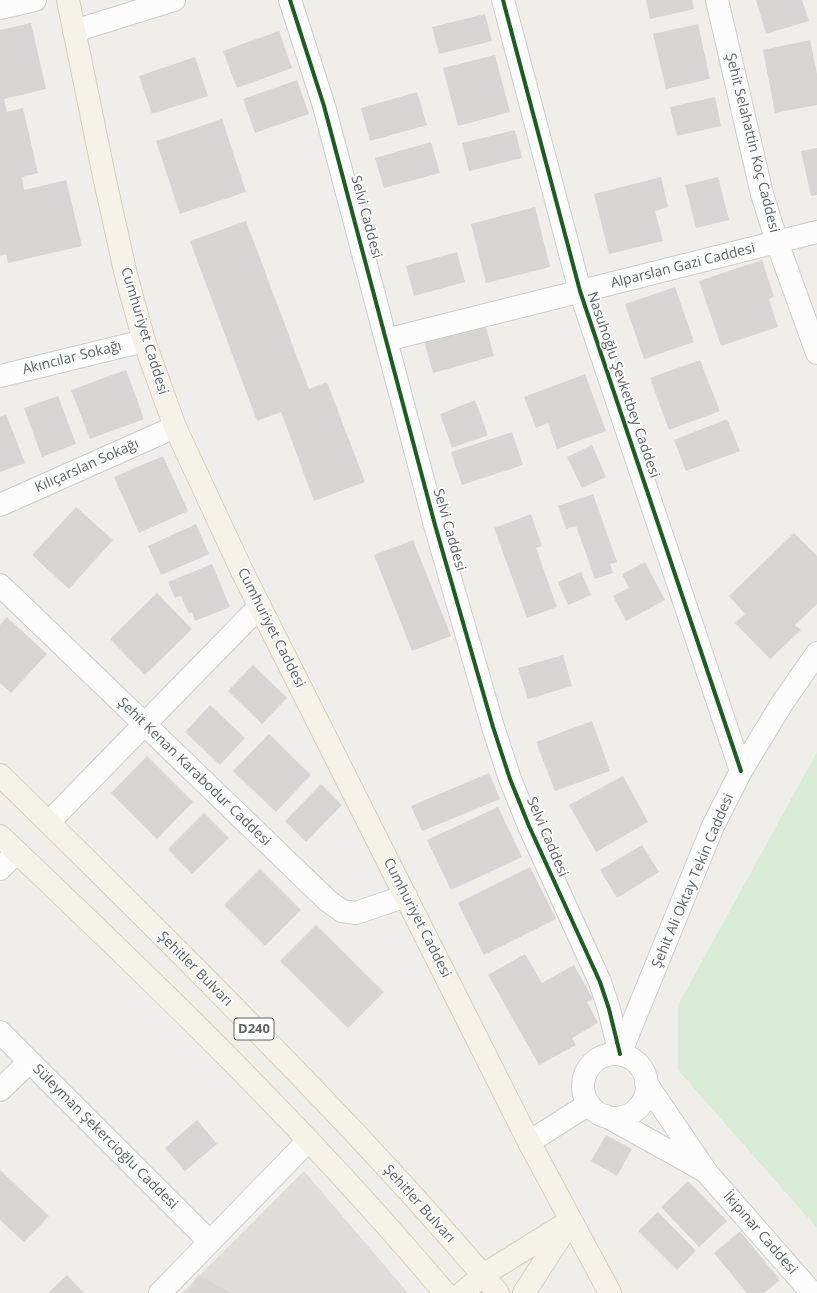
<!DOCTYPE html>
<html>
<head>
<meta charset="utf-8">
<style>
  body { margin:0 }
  canvas { display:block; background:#efeeea }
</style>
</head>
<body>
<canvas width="817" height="1293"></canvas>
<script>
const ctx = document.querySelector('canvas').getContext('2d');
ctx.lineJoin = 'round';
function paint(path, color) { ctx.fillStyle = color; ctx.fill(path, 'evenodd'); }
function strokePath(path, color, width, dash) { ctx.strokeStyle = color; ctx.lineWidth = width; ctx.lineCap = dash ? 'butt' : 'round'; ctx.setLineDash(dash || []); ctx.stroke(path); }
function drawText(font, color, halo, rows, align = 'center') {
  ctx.font = font + ' "Open Sans",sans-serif'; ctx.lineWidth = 3.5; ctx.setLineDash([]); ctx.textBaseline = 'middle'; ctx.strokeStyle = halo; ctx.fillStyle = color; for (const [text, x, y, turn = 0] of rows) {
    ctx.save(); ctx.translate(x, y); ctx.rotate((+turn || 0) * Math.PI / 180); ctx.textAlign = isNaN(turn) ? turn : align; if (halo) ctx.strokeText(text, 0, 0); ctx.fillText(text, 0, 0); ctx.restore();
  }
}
paint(new Path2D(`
  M304,1171L408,1293H182Z`), '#dfddda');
paint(new Path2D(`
  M817,752V1228L678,1070V1005Z`), '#d8ebd6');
paint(new Path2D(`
  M646,0H692L694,9L650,19Z
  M756,0H802L809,21L766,34Z
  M485,14L492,41L439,54L432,27Z
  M31,23L46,89L4,99L7,112L23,108L38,173L22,177L24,190L66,180L82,246L8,263L6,254L0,256V30Z
  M698,24L710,79L666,89L653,34Z
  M279,31L292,68L237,88L223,51Z
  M810,40L817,74V105L775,113L763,50Z
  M495,55L510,112L458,126L443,68Z
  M195,57L208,96L152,114L139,76Z
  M297,80L309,114L255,133L243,99Z
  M417,92L427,125L370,141L361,108Z
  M715,97L721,126L677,136L670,107Z
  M222,119L246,192L180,214L156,141Z
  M515,130L522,158L469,171L462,143Z
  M431,142L440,173L384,188L375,158Z
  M817,148V195L811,196L801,151Z
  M661,177L668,207L655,211L663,241L609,254L594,194Z
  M718,177L729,220L696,228L685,185Z
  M535,207L550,267L486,283L471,224Z
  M246,221L309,389L327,382L365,482L314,501L281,412L257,421L190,241Z
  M457,252L465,282L414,296L406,266Z
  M762,260L774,297L769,299L778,327L721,346L699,281Z
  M675,287L694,342L644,359L625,304Z
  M485,324L494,356L433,373L424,341Z
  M700,360L720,411L669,430L650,378Z
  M126,370L144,419L90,439L71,390Z
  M585,374L606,431L557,449L548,423L536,428L524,397Z
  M58,396L76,444L42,457L24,408Z
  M475,400L488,435L452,448L440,414Z
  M6,414L25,463L0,472V417Z
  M727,419L740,451L686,471L674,440Z
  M512,432L523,465L462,485L451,452Z
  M592,445L606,477L582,488L567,457Z
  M163,456L188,511L139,533L114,477Z
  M593,494L617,562L610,564L613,573L595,579L576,526L566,529L558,506Z
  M76,507L113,540L69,589L32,555Z
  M531,514L542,546L536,548L557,607L527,618L494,528Z
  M196,524L209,554L161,575L148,546Z
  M794,533L817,556V604L795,625L801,630L770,659L735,623L745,614L729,596Z
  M413,540L451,636L412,651L374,555Z
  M645,562L665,600L626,621L613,596L629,588L622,574Z
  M212,564L230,607L195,621L192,612L189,614L181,596L175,598L168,582Z
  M581,572L591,595L568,605L558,582Z
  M157,593L192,629L145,675L110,639Z
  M7,617L47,654L11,693L0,683V625Z
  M563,655L572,686L528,699L518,668Z
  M253,665L287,698L262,724L228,691Z
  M210,705L245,738L220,765L185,732Z
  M592,721L610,771L555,791L536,742Z
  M269,734L311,775L276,812L233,771Z
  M147,756L193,802L157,839L111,793Z
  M489,773L500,799L422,831L411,806Z
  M623,776L648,822L596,852L569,805Z
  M321,784L342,805L306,842L285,821Z
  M498,807L522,857L451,890L427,840Z
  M204,813L229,838L192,874L168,849Z
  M642,845L659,872L617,898L600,870Z
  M530,867L556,919L484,955L458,903Z
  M260,869L301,910L265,946L224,905Z
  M316,925L384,992L348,1028L280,961Z
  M525,954L542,983L574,965L593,999L587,1002L598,1023L572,1038L576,1045L539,1065L488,975Z
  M197,1120L217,1144L185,1171L165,1148Z
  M606,1135L632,1149L617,1176L591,1161Z
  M0,1170L49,1216L24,1242L0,1220Z
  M688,1181L727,1221L699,1247L661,1207Z
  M658,1212L696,1251L677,1270L638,1231Z
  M740,1231L780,1280L764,1293H747L714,1253Z
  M67,1275L84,1293H48Z
  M198,1275L231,1293H188Z`), '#d6d5d3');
const minor = new Path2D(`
  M290,0L324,106L435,525L493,727L510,779L529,826L600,982L609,1009L620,1054
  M503,0L580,291L741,771
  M717,0L762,194L777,242L817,353
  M0,8L35,0
  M74,31L174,0
  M386,340L817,232
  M0,376L144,341
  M0,505L175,427
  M0,585L328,901L342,911L356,913L406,896
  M49,822L260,606
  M0,869L17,852
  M0,1032L210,1242
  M620,1054L713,826L741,771L781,705L817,653
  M583 1086a32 32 0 1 1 64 0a32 32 0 1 1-64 0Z
  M646,1083L707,1173L812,1293
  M0,1090L29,1062
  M606,1116L703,1170
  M529,1142L589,1104
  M160,1293L308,1141`);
const major = new Path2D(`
  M68,0L104,176L126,275L144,341L175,427L242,571L529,1142L610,1293
  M0,775C64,837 127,900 190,963C296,1070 401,1178 498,1293
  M0,836C154,982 308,1130 445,1293
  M462,1293L483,1275L570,1221
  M524,1293L568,1225`);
strokePath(minor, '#cbcccc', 24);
strokePath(major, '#d7ceb8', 24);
strokePath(minor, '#fdfcfc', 22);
strokePath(major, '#f4f2e9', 22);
strokePath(new Path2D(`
  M290,0L324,106L435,525L493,727L510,779L529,826L600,982L609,1009L620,1054
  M503,0L580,291L741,771`), '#1b5e20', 4);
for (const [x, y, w] of [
  [254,1029,40]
]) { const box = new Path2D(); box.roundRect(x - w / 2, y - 11, w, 22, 3); ctx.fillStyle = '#fff'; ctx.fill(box); strokePath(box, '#5f6368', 1); }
drawText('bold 13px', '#5f6368', null, [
  ["D240",254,1029]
]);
drawText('14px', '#5f6368', '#fff', [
  ["Şehit Selahattin Koç Caddesi",752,143,76],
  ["Selvi Caddesi",366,217,75],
  ["Alparslan Gazi Caddesi",683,266,-14],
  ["Cumhuriyet Caddesi",144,331,73],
  ["Akıncılar Sokağı",72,358,-14],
  ["Nasuhoğlu Şevketbey Caddesi",623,385,71],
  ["Kılıçarslan Sokağı",87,466,-24],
  ["Selvi Caddesi",449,530,74],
  ["Cumhuriyet Caddesi",271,628,63],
  ["Şehit Kenan Karabodur Caddesi",194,772,44],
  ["Selvi Caddesi",547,837,67],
  ["Şehit Ali Oktay Tekin Caddesi",693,881,-67],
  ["Cumhuriyet Caddesi",417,918,63],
  ["Şehitler Bulvarı",195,969,45],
  ["Süleyman Şekercioğlu Caddesi",105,1137,45],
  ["Şehitler Bulvarı",419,1204,48],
  ["İkipınar Caddesi",760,1233,49]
]);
</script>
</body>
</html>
